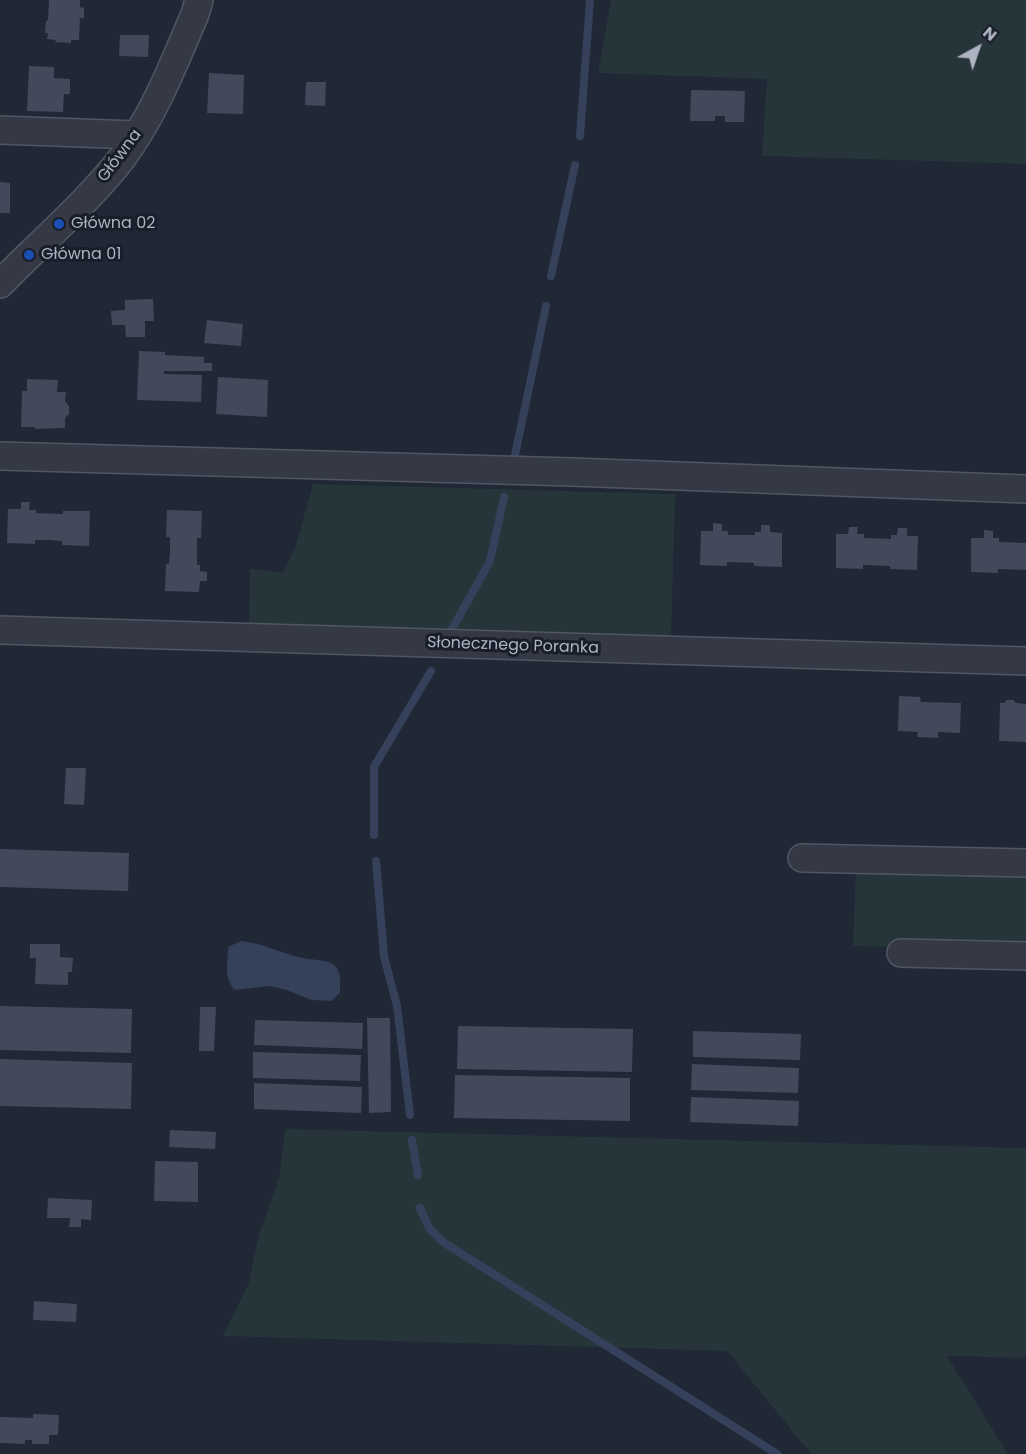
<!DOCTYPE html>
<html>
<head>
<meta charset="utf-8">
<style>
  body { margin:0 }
  #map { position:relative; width:1026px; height:1454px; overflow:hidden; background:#202735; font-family:Poppins,sans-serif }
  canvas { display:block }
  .north { position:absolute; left:948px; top:18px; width:60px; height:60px; -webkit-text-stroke:4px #191e2a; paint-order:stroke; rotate:40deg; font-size:16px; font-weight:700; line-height:24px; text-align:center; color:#aeb3c2 }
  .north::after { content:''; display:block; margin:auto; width:21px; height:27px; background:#aeb3c2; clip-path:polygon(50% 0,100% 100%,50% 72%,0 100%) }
</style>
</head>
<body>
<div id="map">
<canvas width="1026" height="1454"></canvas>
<div class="north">N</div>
</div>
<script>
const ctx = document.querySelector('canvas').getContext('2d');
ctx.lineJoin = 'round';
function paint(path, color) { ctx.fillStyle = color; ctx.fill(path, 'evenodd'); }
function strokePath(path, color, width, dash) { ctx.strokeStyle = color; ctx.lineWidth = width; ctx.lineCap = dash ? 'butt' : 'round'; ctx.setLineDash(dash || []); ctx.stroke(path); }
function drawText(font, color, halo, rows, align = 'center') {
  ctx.font = font + ' Poppins,sans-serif'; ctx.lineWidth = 6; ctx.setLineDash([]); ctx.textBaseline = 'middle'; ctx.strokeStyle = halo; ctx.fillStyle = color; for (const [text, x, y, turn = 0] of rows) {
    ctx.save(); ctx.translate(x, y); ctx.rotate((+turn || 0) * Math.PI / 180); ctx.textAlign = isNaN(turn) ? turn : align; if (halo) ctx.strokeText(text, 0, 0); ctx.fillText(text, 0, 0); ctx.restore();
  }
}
paint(new Path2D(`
  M611,0H1026V164L762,156L767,79L598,73Z
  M313,484L675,494L671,641L249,627L250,569L283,572L295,548Z
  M856,870L1026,875V950L853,946Z
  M285,1129L1026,1148V1358L947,1356L1008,1454H811L727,1351L223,1336L248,1285L259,1235L279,1178Z`), '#253539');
paint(new Path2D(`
  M241,941C265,943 285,956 309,959C316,960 330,960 335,966C342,973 340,984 340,993L331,1001L312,1000L286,990L270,986L235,990C223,978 228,962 228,947Z`), '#35405b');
strokePath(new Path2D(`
  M580,136L590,0
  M551,276L575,165
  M514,460L546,306
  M451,631L490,561L504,497
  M374,835V767L431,671
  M376,861L384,956L397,1006L410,1115
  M412,1140L418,1175
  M420,1208L429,1228L443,1242L777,1454`), '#35405b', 8);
paint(new Path2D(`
  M49,0H80V7L84,8V18H80L79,40H71V43L55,42L56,40L47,39L48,33H45L46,21L48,20Z
  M120,35H149L148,57L119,56Z
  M29,66L54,67V78L70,79V94H64L63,112L27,111Z
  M209,73L244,75L243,114L207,113Z
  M306,82H326L325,106L305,105Z
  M691,90L745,91L744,122H725V116H715V121H690Z
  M0,182L10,183V213H0Z
  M153,299L154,321H145V337H126L125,325H112L111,311L125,310V300Z
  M207,320L243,324L241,346L204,343Z
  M139,351L165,352V355L204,357V363H212V371H164V374L202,375L201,402L137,400Z
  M218,377L268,380L267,417L216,414Z
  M27,379L58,380L57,392H66L65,401L69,406V414L65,418V428L35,429V427H21L22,391H27Z
  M21,502H30L29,510H36V513L63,514V511H90L89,546L62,545V541L49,540H35V544L7,543L8,509H21Z
  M167,510L202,511L201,538H197V565H200V571L207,572V581H200L199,592L165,591L166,564H169L170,551V537H166Z
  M713,523L722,524V531H728V535H755V532H761V525H770V532L782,533V567L754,566V563L727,562V566L700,565L701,531H713Z
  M849,527H858L857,534H864V538L891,539V535H897L898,528H907V536H918L917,570L890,569V566L863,565V569L836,568V534H848Z
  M984,530L993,531V538H999V542L1026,543V570L998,569V573L971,572V538H984Z
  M899,696L920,697L921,702L961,703L960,733L938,732V738L917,737L918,732L898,731Z
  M1007,700H1013L1016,703L1026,704V742L999,741L1000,703H1004Z
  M66,768H86L84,805L64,804Z
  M0,849L129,853L128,891L0,887Z
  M30,944H60V957L73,958L72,972H68V985L35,984L36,958H30Z
  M0,1006L132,1009L131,1053L0,1050Z
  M200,1007H216L214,1051H199Z
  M367,1018H390L391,1112L369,1113Z
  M255,1020L363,1023L362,1049L254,1045Z
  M458,1026L633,1029L632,1072L457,1069Z
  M693,1031L801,1034L800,1060L693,1057Z
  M253,1052L361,1055L360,1081L253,1078Z
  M0,1059L132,1063L131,1109L0,1106Z
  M692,1064L799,1068L798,1093L691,1090Z
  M455,1075L630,1078V1121L454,1118Z
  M254,1083L362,1087L361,1113L254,1109Z
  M691,1097L799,1101L798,1126L690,1122Z
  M170,1130L216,1132L215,1149L169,1147Z
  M155,1161L198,1162V1202L154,1201Z
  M48,1198L92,1200L91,1220L81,1219V1227H69L70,1218H47Z
  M34,1301L77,1304L76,1322L33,1320Z
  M33,1414L59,1415L58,1435H49V1444H32V1440H25V1444L0,1443V1417L33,1418Z`), '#42495a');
const minor = new Path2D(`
  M0,130L135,135
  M0,284C39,244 88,202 122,158C154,115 174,63 195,14L199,0
  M0,456L572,472L1026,489
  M0,630L1026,661
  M802,858L1026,863
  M901,953L1026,956`);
strokePath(minor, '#515663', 30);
strokePath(minor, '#343945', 27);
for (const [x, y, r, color] of [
  [59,224,6,"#1a4fb4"],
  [29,255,6,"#1a4fb4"]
]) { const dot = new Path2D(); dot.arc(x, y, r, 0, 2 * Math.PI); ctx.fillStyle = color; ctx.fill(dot); strokePath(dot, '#191e2a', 2); }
drawText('16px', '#aeb3c2', '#191e2a', [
  ["Główna",120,156,-53],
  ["Słonecznego Poranka",513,646,2]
]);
drawText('16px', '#aeb3c2', '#191e2a', [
  ["Główna 02",71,224],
  ["Główna 01",41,255]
], 'left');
</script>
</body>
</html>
